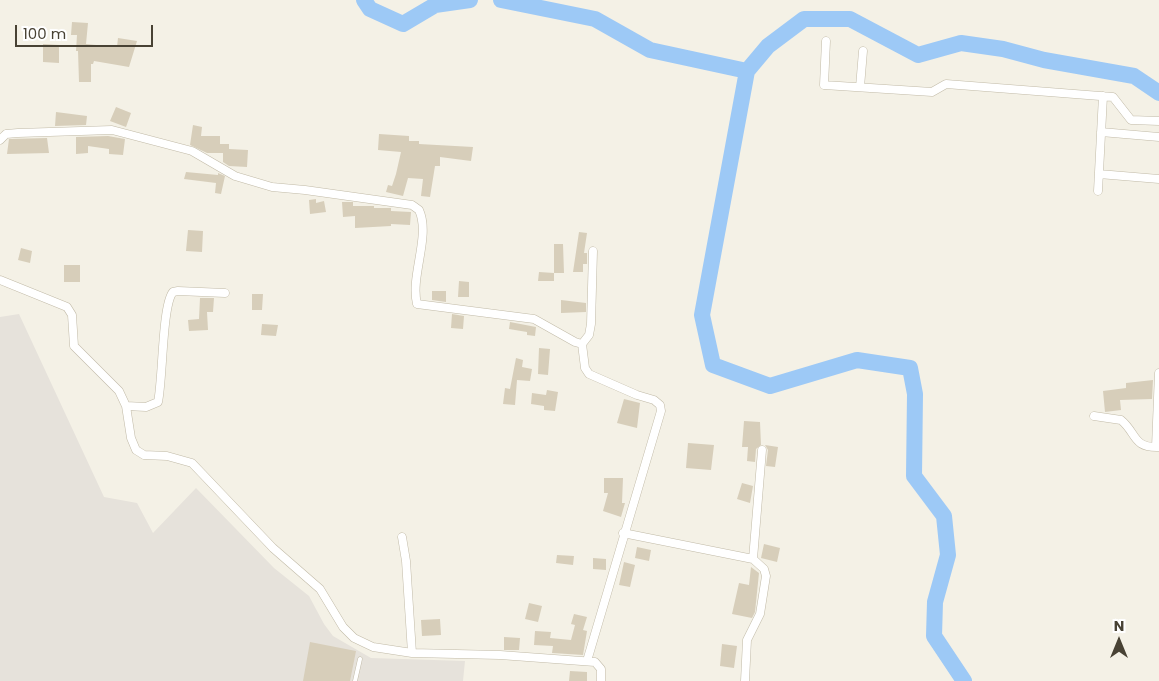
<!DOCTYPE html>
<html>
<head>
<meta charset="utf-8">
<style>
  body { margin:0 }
  #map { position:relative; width:1159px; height:681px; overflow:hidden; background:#f4f1e6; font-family:Poppins,sans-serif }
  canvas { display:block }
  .north { position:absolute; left:1094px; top:616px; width:50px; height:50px; -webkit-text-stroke:4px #fff; paint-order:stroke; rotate:0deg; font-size:14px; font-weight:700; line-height:20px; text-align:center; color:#484234 }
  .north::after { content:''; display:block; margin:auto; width:18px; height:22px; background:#484234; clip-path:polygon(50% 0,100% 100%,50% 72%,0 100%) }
  .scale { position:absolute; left:15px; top:25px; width:138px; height:22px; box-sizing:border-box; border:2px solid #484234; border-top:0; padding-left:6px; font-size:15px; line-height:18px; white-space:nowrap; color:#484234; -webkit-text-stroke:4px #fff; paint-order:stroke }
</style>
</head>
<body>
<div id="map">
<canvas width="1159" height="681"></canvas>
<div class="north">N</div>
<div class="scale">100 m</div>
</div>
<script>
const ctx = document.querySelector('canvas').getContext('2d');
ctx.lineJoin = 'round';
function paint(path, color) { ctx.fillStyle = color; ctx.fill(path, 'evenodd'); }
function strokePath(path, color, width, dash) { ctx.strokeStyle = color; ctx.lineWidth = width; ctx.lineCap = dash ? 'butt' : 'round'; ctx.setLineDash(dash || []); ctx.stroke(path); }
paint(new Path2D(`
  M19,314L104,497L137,503L153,533L196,488L274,568L309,596L324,624L333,636L371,658L465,661L463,681H0V317Z`), '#e6e2db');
strokePath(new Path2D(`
  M364,0L370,9L403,24L435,5L470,0
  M501,0L595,19L650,50L747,71
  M964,681L934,636L935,602L948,555L944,516L914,476L915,394L910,368L857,360L770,386L713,365L702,315L747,71L768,46L804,19H850L918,55L961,43L1003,49L1044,60L1134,76L1159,93`), '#9dc9f6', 16);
paint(new Path2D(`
  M72,22L88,23L86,44L117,47L118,38L137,41L129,67L94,61L93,64H91V82H79L78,51H76L77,35H71Z
  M43,44L59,45V63L43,62Z
  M116,107L131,113L126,127L110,121Z
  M56,112L87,116L86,125L55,126Z
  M193,125L202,127L201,136H220V144H229V149L248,150L247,167L229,166L223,162V153H207L190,145Z
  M379,134L409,136V141H419V144L473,147L471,161L440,157V166H435L430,197L421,196L423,179L408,178L403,196L386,192L388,185L392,186L396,174L401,152L378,150Z
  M108,136L125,139L123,155L109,154V149L88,146V153L76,154V137Z
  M47,138L49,153L7,154L9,139Z
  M186,172L218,175V173L225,176L221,194L215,193L216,183L184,179Z
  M316,199V203L324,201L326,212L310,214L309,200Z
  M342,202H353V206H374V208H391V211L411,212L410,225L391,224V226L355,228V216L343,217Z
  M188,230L203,231L202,252L186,251Z
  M579,232L587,233L584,253H587V264H583V272H573Z
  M554,244H563L564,273H554V281H538L539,272L554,273Z
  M21,248L32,251L30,263L18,260Z
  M64,265H80V282H64Z
  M459,281L469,282V297H458Z
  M432,291H446V302L432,300Z
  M252,294H263L262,310H252Z
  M200,298H214L213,312H207L208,330L189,331L188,320L199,319Z
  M561,300L586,303V312L561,313Z
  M452,314L464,316L463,329L451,328Z
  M510,322L536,327L535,336L527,335V332L509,329Z
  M262,324L278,325L276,336L261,335Z
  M539,348L550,349L548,375L538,374Z
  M516,358L523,360L522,367L532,369L530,381L517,380L515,405L503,404L505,388L510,389Z
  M1153,380L1152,399L1120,400L1121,410L1105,412L1103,391L1126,388V383Z
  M547,390L558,392L555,411L544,410V406L531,404L532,393L546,395Z
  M624,399L640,403L637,428L617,423Z
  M744,421L760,422L761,445L756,449L755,462L747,461L748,447H742Z
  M688,443L714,445L711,470L686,468Z
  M765,445L778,447L775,467L766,466L768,450Z
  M604,478H623L622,503H625L621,517L603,511L608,493H604Z
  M742,483L753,486L750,503L737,499Z
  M764,544L780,548L777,562L761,558Z
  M637,547L651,550L649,561L635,558Z
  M557,555L574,556L573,565L556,563Z
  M593,558L606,559V570L593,569Z
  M624,562L635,565L630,587L619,585Z
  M751,567L759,573L755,612L752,618L732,614L739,583L749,585Z
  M529,603L542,606L538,622L525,619Z
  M574,614L587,617L583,630L587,631L583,655L552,653L553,646L534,645L535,631L551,632L550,638L571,640L575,625L571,624Z
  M440,619L441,635L422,636L421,620Z
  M504,637L520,638L519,650H504Z
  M310,642L356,651L350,681H303Z
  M722,644L737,646L734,668L720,666Z
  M570,671L587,672V681H569Z`), '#d7ceba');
const lane = new Path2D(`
  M355,681L360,659`);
const street = new Path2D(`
  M826,41L824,85L932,92L946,84L1113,97L1131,120L1159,121
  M860,87L863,51
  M1101,132L1159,137
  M0,140L6,134L18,133L112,130L192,151L235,176L272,187L305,190L412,205L419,210C431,236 410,276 417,304L534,319L575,342L582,344L589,335L591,324L593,251
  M1099,174L1159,179
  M1098,191L1103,96
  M0,280L67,307L72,315L74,346L119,391L126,406L131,438L136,450L144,455L167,456L192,463L273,548L320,589L343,627L354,638L373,647L412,653L500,655L595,662L601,669V681
  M582,344L585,368L589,374L637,395L654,400L660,405L661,411L587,661
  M126,406L146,407L158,402C163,379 162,305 173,292L178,291L225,293
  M1094,416L1121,420C1137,433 1132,448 1159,447
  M1156,447L1159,373
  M623,533L753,559L764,569L766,576L760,614L747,640L745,681
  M402,537L406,561L412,653
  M753,559L762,450`);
strokePath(lane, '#c1baa7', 5);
strokePath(street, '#c1baa7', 9);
strokePath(lane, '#fff', 4);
strokePath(street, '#fff', 8);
</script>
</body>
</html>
